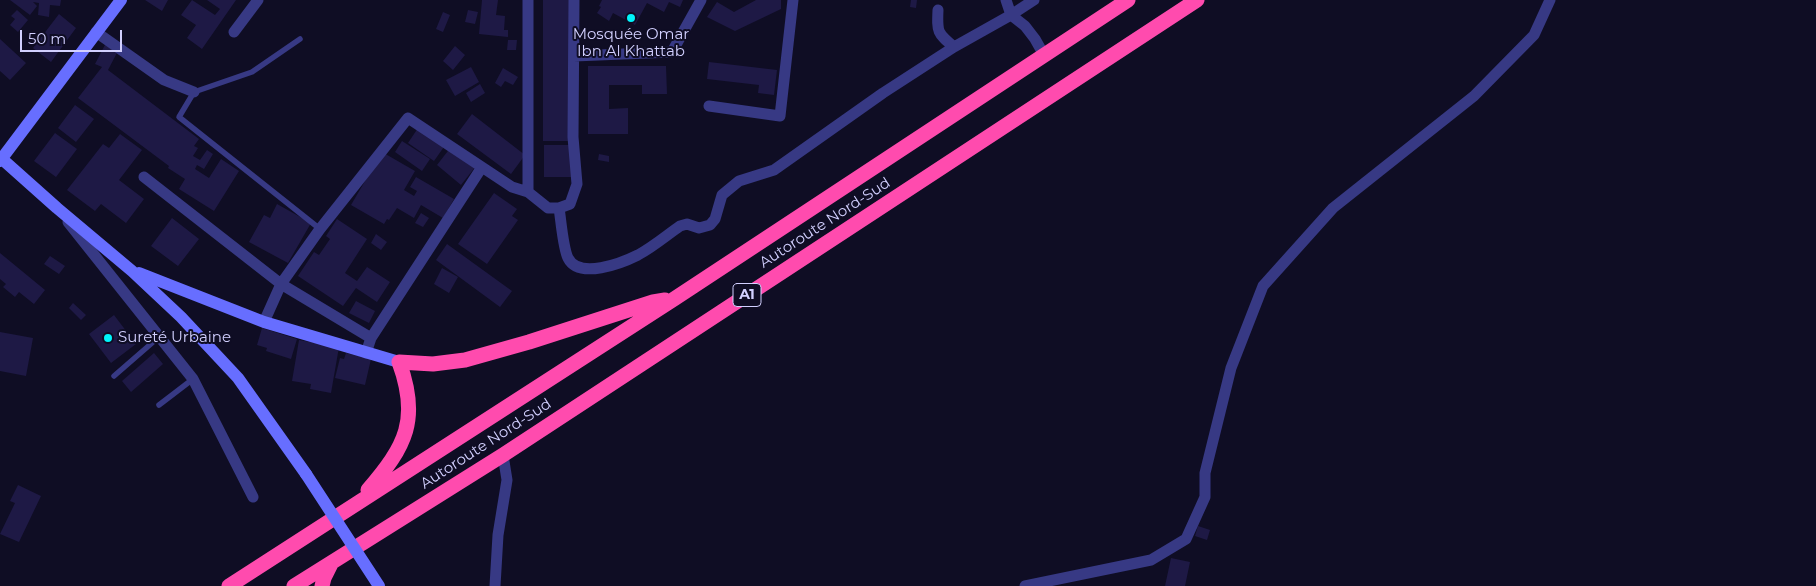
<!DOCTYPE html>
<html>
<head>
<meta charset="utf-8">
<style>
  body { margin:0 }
  #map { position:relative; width:1816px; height:586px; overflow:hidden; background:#0f0d24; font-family:Montserrat,sans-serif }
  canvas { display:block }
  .scale { position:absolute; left:20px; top:30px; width:102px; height:22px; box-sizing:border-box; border:2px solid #d2d0ff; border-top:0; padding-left:6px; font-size:15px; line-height:18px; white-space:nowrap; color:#d2d0ff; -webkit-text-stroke:4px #0f0d24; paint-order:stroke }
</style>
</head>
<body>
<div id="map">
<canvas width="1816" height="586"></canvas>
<div class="scale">50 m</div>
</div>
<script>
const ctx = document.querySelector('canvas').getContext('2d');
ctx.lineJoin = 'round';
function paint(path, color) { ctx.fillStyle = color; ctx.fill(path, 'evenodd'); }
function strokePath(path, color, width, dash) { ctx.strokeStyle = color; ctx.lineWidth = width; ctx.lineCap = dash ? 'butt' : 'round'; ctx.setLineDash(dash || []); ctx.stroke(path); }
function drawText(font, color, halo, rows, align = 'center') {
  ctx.font = font + ' Montserrat,sans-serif'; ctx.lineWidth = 4; ctx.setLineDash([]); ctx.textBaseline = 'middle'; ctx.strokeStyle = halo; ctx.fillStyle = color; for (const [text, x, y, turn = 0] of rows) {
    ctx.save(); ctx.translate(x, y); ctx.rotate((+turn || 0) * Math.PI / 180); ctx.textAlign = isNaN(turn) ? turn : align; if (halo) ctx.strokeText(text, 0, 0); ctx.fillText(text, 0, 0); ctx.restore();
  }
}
paint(new Path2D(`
  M10,0H61L60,6L50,5L49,17L38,15L39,3L33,2L37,6L30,15Z
  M145,0H168L162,11Z
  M192,0L215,15L220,9L207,0H236L202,49L187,38L196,25L181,15Z
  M482,0H498L496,15L505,16L504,30H508V37L479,34Z
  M543,0H569V141H543Z
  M602,0H683L680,7L669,2L664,12L647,3L635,25L613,13L609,21L597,13L601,7L599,6Z
  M756,0H781V9L735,31L707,17L717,2L734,12Z
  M911,0H917L916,8L910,7Z
  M17,10L28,20L18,32L10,25L15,19L11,16Z
  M468,10L478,12L475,24L465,22Z
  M443,12L450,15L443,32L436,29Z
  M59,14L76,28L51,62L33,48Z
  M0,39L26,63L10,80L0,71Z
  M508,40H517L516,50H507Z
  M107,41L120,47L108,70L199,139L194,146L198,148L193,156L200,160L207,150L213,154L204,169L197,165L195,169L209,178L221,159L239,171L214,211L179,189L185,179L168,168L169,166L78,98L102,67L95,64Z
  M455,46L465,55L453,70L443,61Z
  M709,62L777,70L774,95L758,93L759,85L707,79Z
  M588,66H666L667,94H642V85H609V109L628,108V134H588Z
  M471,67L479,82L455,96L446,80Z
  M503,68L518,77L513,85L505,81L501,87L495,83Z
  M480,84L485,93L471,102L466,93Z
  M75,105L94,119L76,142L58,128Z
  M472,114L525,155L511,174L457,134Z
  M420,125L446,144L434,161L408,143Z
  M55,133L77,149L56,177L34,161Z
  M120,134L142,150L119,180L144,199L126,223L101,204L95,211L67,190L103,144L109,148Z
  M402,141L430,159L422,171L395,152Z
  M544,145H571V177H544Z
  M451,147L476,166L461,185L437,165Z
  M382,152L415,171L404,190L414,196L417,191L410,187L416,177L454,199L443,218L421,205L414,218L397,208L389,220L387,219L384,224L351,205Z
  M599,154L609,156V162L598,160Z
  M494,193L517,209L512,216L518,220L487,264L458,244Z
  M277,204L311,223L288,263L249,242L264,215L270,218Z
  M421,213L429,218L423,227L415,223Z
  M172,218L199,239L178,266L151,246Z
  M337,219L367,239L345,273L357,281L367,267L390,282L377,302L356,288L343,306L298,276L314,252L319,255L330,239L326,236Z
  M376,234L387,242L381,250L371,243Z
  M447,244L512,291L500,307L436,260Z
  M0,253L45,290L34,304L19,292L15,297L3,287L6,284L0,279Z
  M50,256L65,266L59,274L44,264Z
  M442,268L458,277L449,293L434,284Z
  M356,301L375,311L369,323L349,313Z
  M73,303L86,315L81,320L69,308Z
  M114,315L136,344L111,363L89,334Z
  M262,328L297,339L291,359L266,351L267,348L257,345Z
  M0,332L33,338L26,376L0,371Z
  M299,340L339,347L331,393L310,389L311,384L292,381Z
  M154,353L163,364L131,392L122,381Z
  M346,353L371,359L365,385L335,378L340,358L344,359Z
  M18,485L41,496L19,542L0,534L15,503L10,501Z
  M1198,526L1210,530L1207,540L1195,536Z
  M1171,558L1190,562L1185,586H1165Z`), '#1e1945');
strokePath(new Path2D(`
  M300,39L252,72L194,92L179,117L320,229
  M114,376L160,336
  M159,405L193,379`), '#373984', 5.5);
strokePath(new Path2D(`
  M1006,0L1011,15L1025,26L1035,39L1044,55
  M938,10C937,32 937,33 954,47
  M96,32L164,80L194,92
  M234,32L258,0
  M574,56L672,52L701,0
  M709,106L780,116L793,0
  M144,177L281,284L371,338L366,353
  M528,192L548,208H559L570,204L577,184L573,137L574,0
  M559,208C561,220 563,248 568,258C579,280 622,263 638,255C653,247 667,235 680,226L687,224L699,228L710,225L715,219L722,195L739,181L774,170L883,93L954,47L1011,15L1034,0
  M68,222L193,379L253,497
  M264,322L281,284L320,229L408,118L512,187L528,192V0
  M371,338L482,167
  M495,586L498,535L507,480L503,455
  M1025,586L1151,560L1186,539L1205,497V473L1231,368L1263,286L1333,208L1474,96L1534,35L1550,0`), '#373984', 11);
strokePath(new Path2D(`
  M2,159L57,208L132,271L181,317L238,378L306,474
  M0,161L121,0
  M139,273L264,322L399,362`), '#676eff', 12);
strokePath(new Path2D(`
  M368,490C406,446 420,419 399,362L433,364L465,360L529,342L653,302L665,300
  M229,586L674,299L1128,0
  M294,586L503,455L1197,0
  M322,586L324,578L332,562`), '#ff4bae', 15);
strokePath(new Path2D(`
  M306,474L379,586`), '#676eff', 12);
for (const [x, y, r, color] of [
  [631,18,5,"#00f4fb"],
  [108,338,5,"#00f4fb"]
]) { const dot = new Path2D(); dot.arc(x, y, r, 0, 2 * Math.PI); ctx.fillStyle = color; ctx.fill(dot); strokePath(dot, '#0f0d24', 2); }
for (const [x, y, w] of [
  [747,295,28]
]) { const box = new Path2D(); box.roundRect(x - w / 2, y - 11.5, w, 23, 4); ctx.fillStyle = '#0f0d24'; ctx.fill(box); strokePath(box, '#d2d0ff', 1); }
drawText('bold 14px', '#d2d0ff', null, [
  ["A1",747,295]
]);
drawText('15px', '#d2d0ff', '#0f0d24', [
  ["Mosquée Omar",631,35],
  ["Ibn Al Khattab",631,52],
  ["Sureté Urbaine",118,338,"left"]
]);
drawText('15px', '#d2d0ff', '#0f0d24', [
  ["Autoroute Nord-Sud",825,223,-33],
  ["Autoroute Nord-Sud",486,444,-33]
]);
</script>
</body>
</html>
